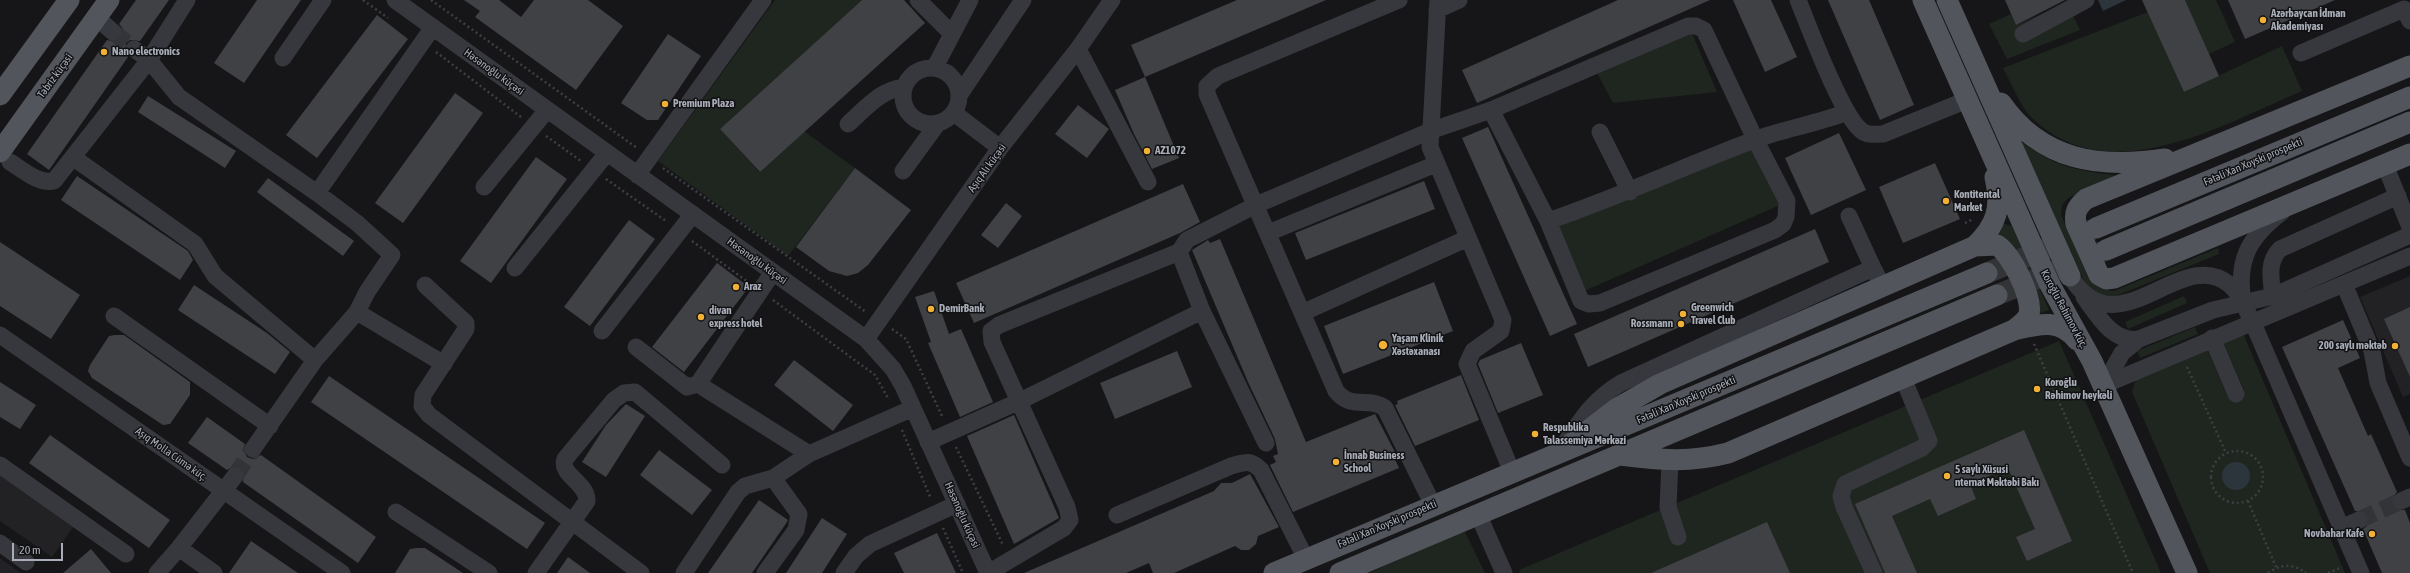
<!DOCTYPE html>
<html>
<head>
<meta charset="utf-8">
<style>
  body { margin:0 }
  #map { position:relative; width:2410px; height:573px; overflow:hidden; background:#161618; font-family:"Asap Condensed",sans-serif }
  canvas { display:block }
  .scale { position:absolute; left:12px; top:543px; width:51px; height:18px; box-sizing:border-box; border:2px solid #a8adb8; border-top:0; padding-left:5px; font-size:12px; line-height:14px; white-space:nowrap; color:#a8adb8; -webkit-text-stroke:3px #111113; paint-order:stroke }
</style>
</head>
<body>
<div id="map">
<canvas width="2410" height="573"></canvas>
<div class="scale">20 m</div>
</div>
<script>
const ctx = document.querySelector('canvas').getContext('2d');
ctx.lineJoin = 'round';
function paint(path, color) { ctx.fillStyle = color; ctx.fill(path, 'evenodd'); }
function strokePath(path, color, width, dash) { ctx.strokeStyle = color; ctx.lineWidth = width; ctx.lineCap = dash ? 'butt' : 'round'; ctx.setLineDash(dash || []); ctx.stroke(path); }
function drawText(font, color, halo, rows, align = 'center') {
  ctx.font = font + ' "Asap Condensed",sans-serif'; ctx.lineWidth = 3; ctx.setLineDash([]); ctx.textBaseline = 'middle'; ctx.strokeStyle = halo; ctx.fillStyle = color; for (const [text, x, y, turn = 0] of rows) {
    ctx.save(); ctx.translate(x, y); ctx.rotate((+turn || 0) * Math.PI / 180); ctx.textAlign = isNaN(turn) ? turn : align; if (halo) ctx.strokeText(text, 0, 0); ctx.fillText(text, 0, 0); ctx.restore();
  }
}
paint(new Path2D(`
  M2410,276V394L2403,397L2360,297Z
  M0,474L74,526L52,557L0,521Z
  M0,558L21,573H0Z`), '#222225');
paint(new Path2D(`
  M775,0H862L720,129L759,172L804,131L855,168L788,256L658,161Z
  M2185,0H2216L2235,42L2209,54Z
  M2067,3L2080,30L2007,59L1989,24L2011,14L2016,25Z
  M2148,12L2184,92L2282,46L2302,91C2222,125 2108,193 2031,117C2021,107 2010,81 2003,68Z
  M1691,31L1717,92L1613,103L1597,73Z
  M1750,137L1780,205L1582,292L1552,225Z
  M2020,141C2058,169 2074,169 2118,176L2068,198L2062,205L2061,215L2088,277L2102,289L2114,291L2218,248L2219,254L2116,296C2102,296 2093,294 2085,283Z
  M2000,223L2012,226L2049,310L2037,314L1996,235Z
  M2184,296L2187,303L2128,329L2125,322Z
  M2195,327L2198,334L2140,358L2137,351Z
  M2242,331L2345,573H2210L2132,392L2137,375L2206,347L2228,397L2244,390L2222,340Z
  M2059,341L2161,573H1520L1519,570Z
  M1464,530L1485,573H1369Z`), '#1e261f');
paint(new Path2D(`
  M2098,0H2126L2103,11Z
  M2222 476a14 14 0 1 1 28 0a14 14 0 1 1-28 0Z`), '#2c353c');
paint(new Path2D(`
  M136,0H169L140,41L130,40L126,43L125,53L128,57L49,170L27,154L107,40L116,42L121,38L123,29L119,24Z
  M257,0H301L244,83L214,63Z
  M464,0H499L521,17L534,0H588L623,26L576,90L475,17L480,11Z
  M862,0H904L925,23L760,172L720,129Z
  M1237,0H1326L1145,77L1131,45Z
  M1618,0H1710L1477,103L1462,70Z
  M1733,0H1771L1797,57L1765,72Z
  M1828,0H1869L1914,105L1880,120Z
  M2005,0H2065L2016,25Z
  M2142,0H2185L2219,76L2184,92Z
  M2228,0H2335L2245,39Z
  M377,15L408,39L317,158L286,135Z
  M668,34L701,56L658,120H647L621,103Z
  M1145,77L1179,158L1152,169L1134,134L1115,90Z
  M455,93L483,113L403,223L375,203Z
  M148,96L236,151L225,168L138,112Z
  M1078,105L1109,129L1087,158L1055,134Z
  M1488,127L1577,324L1550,336L1462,138Z
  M1839,133L1866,190L1811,215L1785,158Z
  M536,157L567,179L491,283L460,261Z
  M1935,163L1960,219L1903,243L1879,187Z
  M855,168L911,210L868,265L858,273L847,276L829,271L796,247Z
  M77,176L188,251L193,260L180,280L61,200Z
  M268,178L354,241L343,256L257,192Z
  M1424,181L1435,209L1306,260L1295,233Z
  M1183,184L1200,222L1180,233L974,323L956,283Z
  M1006,203L1022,216L998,248L981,235Z
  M629,220L655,239L590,326L564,307Z
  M1815,229L1829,262L1588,367L1574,334Z
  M1220,239L1306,442L1375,414L1396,454L1393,455L1399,468L1293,512L1270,465L1276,462L1273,456L1278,454L1275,439L1248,382L1192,250L1208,240L1210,243Z
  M0,242L80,295L51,339L0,306Z
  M717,263L749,287L684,372L652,347Z
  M1434,282L1453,331L1343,374L1324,326Z
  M194,285L267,333L290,352L275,374L178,310Z
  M934,291L949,334L961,329L993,402L960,417L928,343L931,342L915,297Z
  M2410,307V377L2384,319Z
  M2343,320L2360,358L2338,368L2368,436L2371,434L2397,492L2391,500L2392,505L2395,509L2405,510L2410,523V573H2382L2363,529L2367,526L2368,516L2365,512L2355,511L2282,347Z
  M115,335H124L190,382V395L170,424L163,425L92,378L88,371L90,365L109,336Z
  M1521,343L1543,395L1498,413L1478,364L1480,360Z
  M1177,351L1192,387L1115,419L1100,383Z
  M794,360L853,405L833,431L774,385Z
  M1461,375L1479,420L1415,446L1395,405L1398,404L1397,401Z
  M329,376L545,523L527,549L311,402Z
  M0,382L36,405L20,429L0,417Z
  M626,404L645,416L606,477L582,462L606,425Z
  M1014,415L1059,518L1014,544L967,436Z
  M207,417L245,444L243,449L247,457L253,459L261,455L376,537L358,563L243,482L244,473L241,468L232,467L227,470L188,443Z
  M2024,430L2072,541L2027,561L2016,537L2035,529L2008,468L1970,484L1976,499L1938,516L1930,499L1892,516L1917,573H1885L1855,504Z
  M50,435L170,520L149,548L29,463Z
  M659,450L712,490L692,515L640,475Z
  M1250,474L1279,527L1258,536L1256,544L1249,550H1241L1235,546L1174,573H1153L1149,563L1126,573H1024L1214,491L1221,483H1232Z
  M759,500L788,520L787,522L752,573H708Z
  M822,518L847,534L822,573H786Z
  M1767,522L1790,573H1651Z
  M937,533L956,573H904L894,553Z
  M251,541L298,573H229Z
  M417,548H425L463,573H395L410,549Z
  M91,549L111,573H63Z
  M568,557L590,573H557Z`), '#404145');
strokePath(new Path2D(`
  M113,32L134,49
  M235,476L253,449
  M2359,520L2401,501`), '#333438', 17, [17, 8]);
strokePath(new Path2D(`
  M1987,273L2096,228
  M1997,295L2106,250`), '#333438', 21, [21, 10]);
strokePath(new Path2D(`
  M363,0L388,18
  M431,0L637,148
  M436,52L521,117
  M546,136L581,161
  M663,168L866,312
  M606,179L666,221
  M1965,223L1973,219
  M692,241L748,282
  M773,300L875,375L889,400
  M892,329L906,339L943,418
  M2034,344L2133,573
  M2187,367L2226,453
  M902,430L931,499
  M956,447L1003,545
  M2211 477a26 26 0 1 1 52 0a26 26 0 1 1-52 0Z
  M2248,501L2276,567
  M943,528L963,573
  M2268,573C2281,564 2293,563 2306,573
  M2328,573L2342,567`), '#3d3f44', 2.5, [2, 3]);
strokePath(new Path2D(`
  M395,0L866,339L893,369L903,386L988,573
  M918,0L952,34
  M1399,0L1218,76L1207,86V94L1336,391C1352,411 1368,396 1385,408L1433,505
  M1438,0L1430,147L1503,320L1501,331L1473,351L1467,364L1512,472
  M1798,0C1809,27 1842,117 1862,131C1868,136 1876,134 1883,134L1967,100
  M1437,10L1459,0
  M97,18L113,32
  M1688,26H1696L1704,30L1755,139L1787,201L1786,217L1783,224L1775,230L1600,303L1589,304L1581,301L1548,221L1491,110Z
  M2023,34L2086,0
  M134,49L149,60L179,97L317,193L357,223L392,255L367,292L357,312L315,360L253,449
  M1078,49L1148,182
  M2301,53L2404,9L2410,21
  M283,58L323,0
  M935,67L970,0
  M903 96a28 28 0 1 1 56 0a28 28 0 1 1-56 0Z
  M960,94L1023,0
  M954,113L1000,148
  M848,124C865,109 880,90 904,87
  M1600,132L1630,192
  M74,158L195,244L215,276L315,360
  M10,162C23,170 38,184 54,181L149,60L187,0
  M2385,165L2410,227
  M903,171L938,123
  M637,175L763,0
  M484,187L547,110
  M317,193L433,27
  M1849,216L1873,268
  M1548,221C1618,197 1685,166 1754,140C1784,129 1816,124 1847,112
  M1268,233L1436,164
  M1179,252L1202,311L1266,443
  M515,268L607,153
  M2070,276C2118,354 2181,243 2230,285C2243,296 2248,315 2256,330L2361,573
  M2344,284L2372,351L2378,383L2410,458
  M425,285L466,323V329L423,395L422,406L429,415L641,573
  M2273,296C2271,279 2267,262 2280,249L2398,196
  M2084,297C2098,316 2113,343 2139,339L2213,310L2273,296L2410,235
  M2243,302C2236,260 2249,237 2282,212
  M357,312L444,364
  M1302,313L1468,238
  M114,316L270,426
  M602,331L693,214
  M0,335L342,573
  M2212,338L2236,394
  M866,339L1000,148L1078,49L1112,0
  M636,347L687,387L698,384L773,272
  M698,384L809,454
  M2104,385L2410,256
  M2104,385L2122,353L2139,339
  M928,442L1020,401L1202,311
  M1564,445C1582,418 1593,400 1621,383L1873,268L1883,287
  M1670,461L1668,507L1678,537
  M0,465L126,554
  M2401,501L2410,497
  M396,512L489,573
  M1478,514L1504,573
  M1117,515L1231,466C1245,462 1250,459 1261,470L1306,559
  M2341,528L2359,520
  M0,543L26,562
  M179,548L214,573
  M157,573L179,548L235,476
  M536,573L587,501C588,483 559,475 565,459L614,400L624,393L635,392L722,465
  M684,573L738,492L745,486L773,478L809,454L913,408
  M765,573L796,530L799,514L773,478
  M844,573L856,556L870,544L957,504
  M988,573L1064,528L1070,520L1067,507L992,342L991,331L999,325L1179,252L1187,240L1256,205L1430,131L1491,110
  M1874,573L1844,507L1841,496L1845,484L1922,448L1929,441L1903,378`), '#37383d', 17);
strokePath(new Path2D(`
  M1923,0L2049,283L2092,361L2187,573
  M1947,0L2070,276
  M2410,66L2086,199C2077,207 2074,212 2076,224L2099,275L2106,279L2114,278L2410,154
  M0,95L69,0
  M2001,103C2041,161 2100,169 2165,159
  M0,152L109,0
  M2096,228L2410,97
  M1975,246C1997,225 2002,207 1995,177
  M2106,250L2410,122
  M2014,330C2039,324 2060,318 2077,340
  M1559,453L1616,409L1660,384L1975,246L1997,245C2011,254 2033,297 2029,314C2027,321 2020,325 2014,330L1728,453C1689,463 1660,460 1620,455
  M1274,573L1987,273
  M1340,573L1997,295`), '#53555c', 21);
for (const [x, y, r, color] of [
  [2263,20,4,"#f2b134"],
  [104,52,4,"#f2b134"],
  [665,104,4,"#f2b134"],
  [1147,151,4,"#f2b134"],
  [1946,201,4,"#f2b134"],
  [736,287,4,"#f2b134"],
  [931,309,4,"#f2b134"],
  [1683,314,4,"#f2b134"],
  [701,317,4,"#f2b134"],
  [1681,324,4,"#f2b134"],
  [1383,345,5,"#f2b134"],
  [2395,346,4,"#f2b134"],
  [2037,389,4,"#f2b134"],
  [1535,434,4,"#f2b134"],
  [1336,462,4,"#f2b134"],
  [1947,476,4,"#f2b134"],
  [2372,534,4,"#f2b134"]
]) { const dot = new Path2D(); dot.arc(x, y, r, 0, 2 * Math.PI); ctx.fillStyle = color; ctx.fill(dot); strokePath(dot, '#111113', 1.5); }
drawText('bold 11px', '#a8adb8', '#111113', [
  ["Azərbaycan İdman",2271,14],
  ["Akademiyası",2271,27],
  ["Nano electronics",112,52],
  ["Premium Plaza",673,104],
  ["AZ1072",1155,151],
  ["Kontitental",1954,195],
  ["Market",1954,208],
  ["Araz",744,287],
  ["Greenwich",1691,308],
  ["Travel Club",1691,321],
  ["DemirBank",939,309],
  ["divan",709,311],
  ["express hotel",709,324],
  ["Rossmann",1673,324,"right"],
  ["Yaşam Klinik",1392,339],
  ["Xəstəxanası",1392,352],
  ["200 saylı məktəb",2387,346,"right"],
  ["Koroğlu",2045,383],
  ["Rəhimov heykəli",2045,396],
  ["Respublika",1543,428],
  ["Talassemiya Mərkəzi",1543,441],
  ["İnnab Business",1344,456],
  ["School",1344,469],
  ["5 saylı Xüsusi",1955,470],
  ["nternat Məktəbi Bakı",1955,483],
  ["Novbahar Kafe",2364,534,"right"]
], 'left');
drawText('11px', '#a8adb8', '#111113', [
  ["Həsənoğlu küçəsi",494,72,36],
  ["Təbriz küçəsi",55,76,-54],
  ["Fətəli Xan Xoyski prospekti",2253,162,-23],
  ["Aşıq Alı küçəsi",987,168,-54],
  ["Həsənoğlu küçəsi",757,261,36],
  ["Koroğlu Rəhimov küç.",2064,309,62],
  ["Fətəli Xan Xoyski prospekti",1686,400,-23],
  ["Aşıq Molla Cümə küç.",171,454,35],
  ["Həsənoğlu küçəsi",962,515,66],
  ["Fətəli Xan Xoyski prospekti",1387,524,-23]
]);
</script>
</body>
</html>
